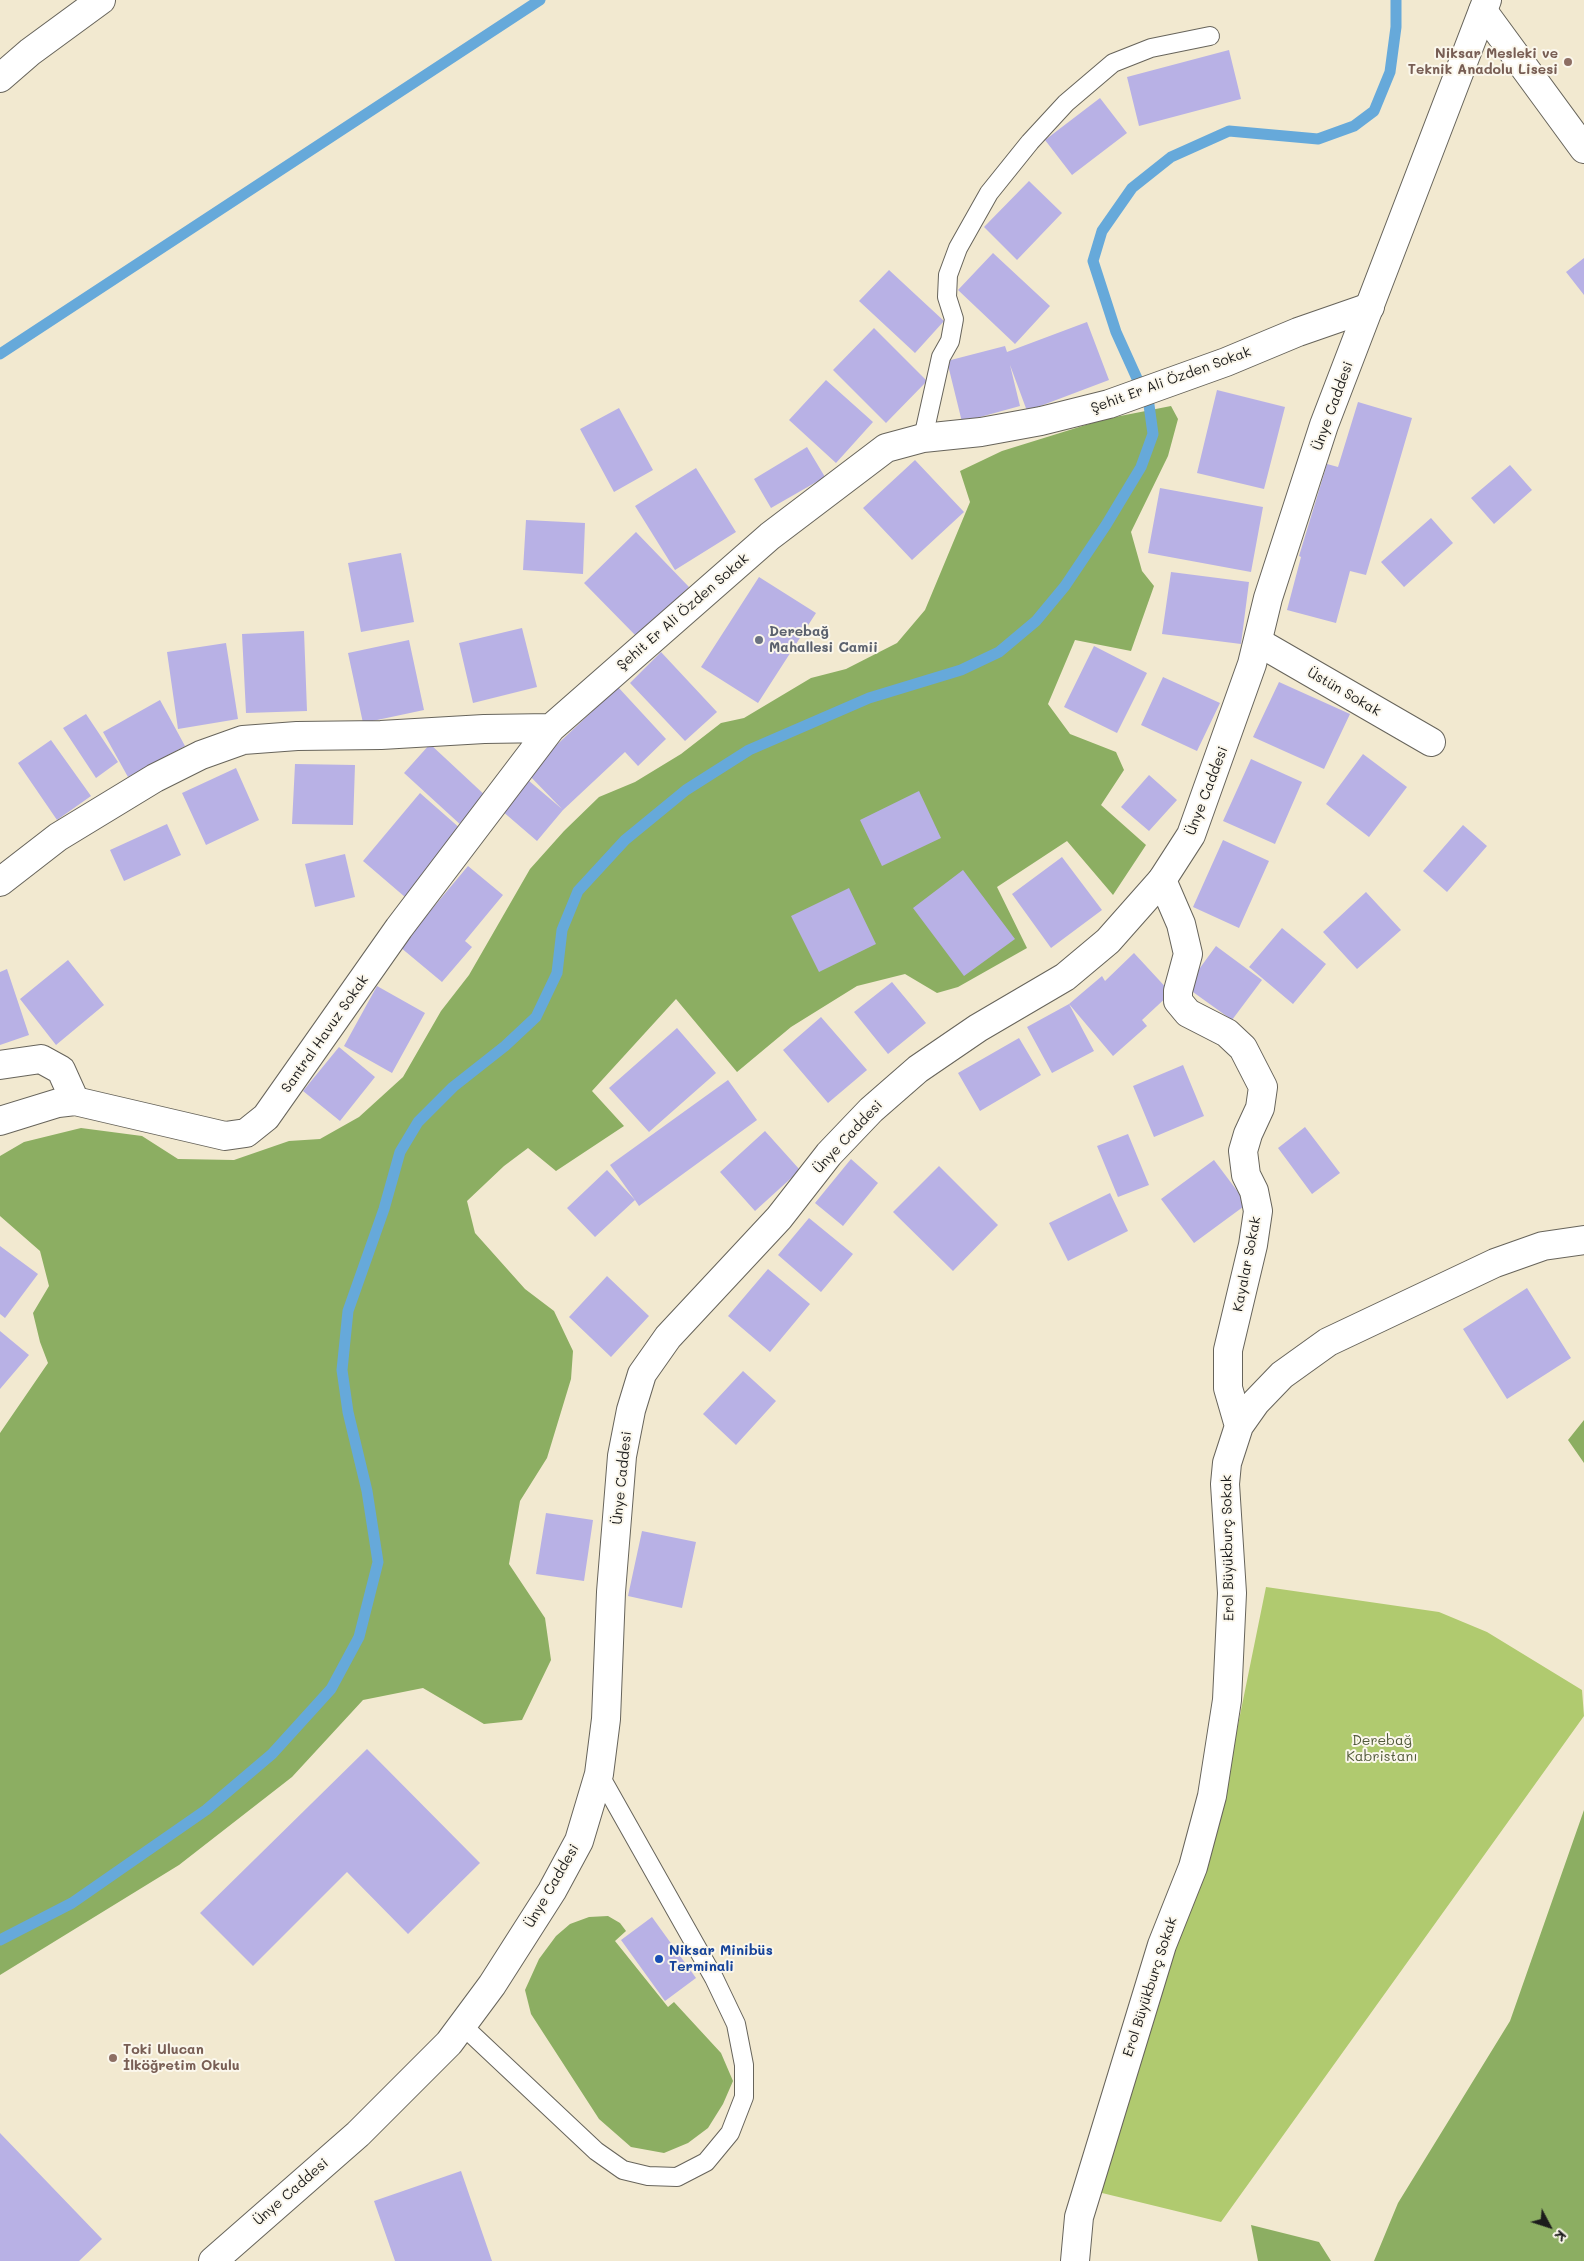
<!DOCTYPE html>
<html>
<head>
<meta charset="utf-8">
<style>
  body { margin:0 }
  #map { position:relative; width:1584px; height:2261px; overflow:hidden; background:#f2e9d0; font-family:Mali,sans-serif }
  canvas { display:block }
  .north { position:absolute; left:1524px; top:2201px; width:50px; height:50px; -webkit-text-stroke:4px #fbf7ec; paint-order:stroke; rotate:130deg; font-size:14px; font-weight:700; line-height:20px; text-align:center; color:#1c1c1c }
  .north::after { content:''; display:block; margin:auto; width:18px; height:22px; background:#1c1c1c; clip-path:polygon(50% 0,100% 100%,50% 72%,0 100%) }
</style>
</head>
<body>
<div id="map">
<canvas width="1584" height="2261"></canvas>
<div class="north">K</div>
</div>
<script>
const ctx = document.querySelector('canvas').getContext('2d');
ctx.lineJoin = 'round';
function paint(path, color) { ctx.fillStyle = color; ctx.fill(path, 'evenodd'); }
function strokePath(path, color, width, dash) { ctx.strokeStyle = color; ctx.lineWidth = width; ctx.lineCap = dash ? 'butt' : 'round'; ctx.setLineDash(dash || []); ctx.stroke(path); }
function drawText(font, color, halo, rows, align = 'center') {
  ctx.font = font + ' Mali,sans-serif'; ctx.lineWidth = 4; ctx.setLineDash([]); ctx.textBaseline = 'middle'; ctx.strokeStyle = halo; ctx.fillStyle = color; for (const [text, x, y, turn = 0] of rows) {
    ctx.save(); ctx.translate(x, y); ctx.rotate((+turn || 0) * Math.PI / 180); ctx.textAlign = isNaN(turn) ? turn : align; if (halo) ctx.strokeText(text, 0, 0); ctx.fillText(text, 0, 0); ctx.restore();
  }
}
paint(new Path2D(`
  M1266,1587L1439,1612L1487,1632L1582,1690L1584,1716L1221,2222L1098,2192L1226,1784Z`), '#b0ca6f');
paint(new Path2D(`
  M1171,406L1178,419L1168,456L1131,532L1142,571L1154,586L1131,651L1075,640L1048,704L1070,734L1116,752L1124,770L1101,805L1146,845L1113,895L1067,841L997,887L1027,948L958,987L937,993L905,974L857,986L791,1027L737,1072L676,999L592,1091L624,1126L556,1171L528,1148L504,1166L467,1201L475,1233L525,1289L554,1311L573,1351L571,1379L547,1458L520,1501L509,1564L545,1618L551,1660L522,1720L484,1724L423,1688L363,1700L292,1777L179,1865L0,1975V1433L48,1363L40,1342L33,1313L49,1286L40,1251L0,1216V1156L24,1142L81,1128L142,1136L178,1159L234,1160L289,1141L320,1139L359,1117L403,1077L441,1011L469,975L530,869L564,831L599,797L635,782L681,754L721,723L744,718L811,678L846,669L897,643L925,610L970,502L960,471L1002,451L1105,419Z
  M1584,1420V1463L1568,1440Z
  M1584,1810V2261H1374L1398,2203L1510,2021Z
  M608,1916L620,1923L626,1931L615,1941L668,2007L674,2002L721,2053L733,2081L723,2104L708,2128L688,2143L664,2153L631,2147L599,2119L531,2014L525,1990L539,1959L556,1936L570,1924L589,1917Z
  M1251,2225L1319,2242L1331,2261H1258Z`), '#8cae62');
strokePath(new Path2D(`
  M0,354L540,0
  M0,1940L72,1903L206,1810L272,1754L331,1689L359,1637L378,1562L367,1491L348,1412L342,1370L348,1311L384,1209L400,1152L418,1122L453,1087L505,1046L536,1017L557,973L562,930L578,891L625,840L686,790L749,750L869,698L961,670L999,652L1036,621L1065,586L1106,525L1141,467L1153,434L1149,405L1116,332L1093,261L1102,231L1132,188L1171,157L1229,131L1318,139L1354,126L1374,111L1390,72L1396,27V0`), '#66a9da', 11);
paint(new Path2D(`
  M1229,50L1241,99L1139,126L1127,77Z
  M1100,98L1127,133L1072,175L1045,140Z
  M1029,181L1062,213L1017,260L984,227Z
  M993,253L1050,306L1015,344L958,290Z
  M1584,258V295L1566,272Z
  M889,270L944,321L915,353L859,301Z
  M1087,322L1109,380L1027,411L1010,365L1020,406L962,422L947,361L1005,346L1007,352Z
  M874,328L927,381L886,423L833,370Z
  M826,380L873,422L836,463L789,420Z
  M1217,390L1285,407L1264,489L1197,473Z
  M1358,402L1412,418L1366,575L1350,571L1336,623L1287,610L1301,557L1299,556L1327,464L1338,467Z
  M619,408L653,470L614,492L580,429Z
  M807,447L825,477L771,508L754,479Z
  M915,460L964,512L912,560L863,508Z
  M1510,465L1532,490L1494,524L1471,498Z
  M696,468L736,532L675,570L635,506Z
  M1160,488L1263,507L1251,572L1148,553Z
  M1431,518L1453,543L1404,587L1381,562Z
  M526,520L585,523L583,574L523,570Z
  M636,532L689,587L637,637L584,583Z
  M401,553L414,622L361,632L348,563Z
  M1171,572L1249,582L1241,644L1162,634Z
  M759,577L816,613L758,703L701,667Z
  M522,628L537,687L473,703L459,643Z
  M304,631L307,711L246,713L242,634Z
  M409,640L424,710L363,723L348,653Z
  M226,643L238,719L178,729L167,652Z
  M1094,646L1147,673L1117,733L1064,707Z
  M661,652L717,712L685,741L630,683Z
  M1163,677L1220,703L1197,751L1141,725Z
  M1279,682L1350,714L1324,769L1253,737Z
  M618,687L666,739L638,766L625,752L563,810L537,841L501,810L528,780L562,809L527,773Z
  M160,700L185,746L128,777L103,732Z
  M86,714L118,762L96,778L63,728Z
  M51,740L91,796L57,820L18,763Z
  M430,744L488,798L462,826L404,773Z
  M1363,754L1407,787L1369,837L1326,804Z
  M1251,759L1302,782L1275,844L1223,821Z
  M295,764L355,765L353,825L292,824Z
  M236,768L259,820L206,845L182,793Z
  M1149,775L1177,800L1149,831L1121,807Z
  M919,791L941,838L882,866L860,820Z
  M420,793L462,830L405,897L363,861Z
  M167,824L181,855L124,881L110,850Z
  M1463,825L1487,846L1447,892L1423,871Z
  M1223,840L1269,861L1239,928L1193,907Z
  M345,854L355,897L315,907L305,864Z
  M1062,857L1102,910L1051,948L1012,894Z
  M468,866L503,895L465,941L472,947L442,982L400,947Z
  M963,870L1015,939L964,976L913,908Z
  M849,888L876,944L819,972L791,916Z
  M1366,892L1401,930L1357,969L1323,932Z
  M1282,928L1326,964L1293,1004L1249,967Z
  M1216,946L1262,980L1232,1020L1186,987Z
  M1134,953L1171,993L1142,1020L1147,1026L1113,1056L1069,1004L1102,976L1105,981Z
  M68,960L104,1005L56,1045L20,999Z
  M7,969L29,1035L0,1045V972Z
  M892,982L926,1023L888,1054L854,1012Z
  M377,986L425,1013L392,1073L344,1046Z
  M1069,1004L1094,1051L1052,1073L1027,1027Z
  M821,1017L867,1070L828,1103L783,1050Z
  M677,1028L716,1073L649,1132L609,1088Z
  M1019,1038L1041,1075L980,1111L958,1073Z
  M339,1047L375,1077L340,1121L303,1091Z
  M1183,1065L1204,1116L1154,1137L1133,1086Z
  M728,1080L757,1120L639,1206L635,1200L595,1237L567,1208L607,1170L635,1200L610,1165Z
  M1305,1127L1340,1173L1312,1194L1278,1148Z
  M765,1131L800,1170L755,1211L720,1172Z
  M1128,1134L1149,1185L1118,1197L1097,1146Z
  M851,1159L878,1183L843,1226L815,1203Z
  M1214,1160L1247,1204L1194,1243L1161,1199Z
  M939,1166L998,1225L953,1271L893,1212Z
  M1110,1193L1128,1231L1068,1261L1049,1223Z
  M809,1218L853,1254L821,1292L778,1255Z
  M0,1246L38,1274L5,1318L0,1314Z
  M768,1269L810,1304L770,1352L728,1316Z
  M607,1276L649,1316L611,1357L569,1317Z
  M1527,1288L1571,1358L1507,1399L1463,1329Z
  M0,1331L29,1355L0,1389Z
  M743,1371L776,1401L736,1445L703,1414Z
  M546,1513L593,1520L584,1581L536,1574Z
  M642,1531L696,1542L682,1608L628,1596Z
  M367,1749L480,1863L408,1934L347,1872L253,1966L200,1913Z
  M652,1917L696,1978L665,2001L621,1940Z
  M0,2133L102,2239L79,2261H0Z
  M461,2171L492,2261H395L374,2201Z`), '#b8b1e5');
const lane = new Path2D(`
  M923,438L941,357L950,341L954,319L947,297L948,275L958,248L989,193L1030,142L1066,103L1113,63L1151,48L1210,36
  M462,2025L596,2151L623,2170L648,2176L677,2177L706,2162L730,2133L744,2097V2065L736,2024L714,1978L599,1774`);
const street = new Path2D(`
  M1483,11L1584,149
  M0,78L30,52L101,0
  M1258,642L1431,742
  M1162,880L1181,924L1188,954L1178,991V1001L1188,1013L1227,1033L1243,1048L1263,1087L1260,1108L1248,1134L1243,1151L1246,1175L1254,1191L1258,1211L1253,1245L1228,1350V1388L1239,1426
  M0,882L58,837L155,778L201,755L243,740L297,736L381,735L484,729L551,728L770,536L886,448L923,438L981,432L1041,421L1109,404L1226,362L1298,332L1370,307
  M0,1065L41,1059L61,1070L75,1101
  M0,1121L58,1103L75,1101L225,1136L246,1133L266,1117L399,928L551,728
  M1075,2261L1079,2217L1162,1945L1193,1867L1212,1796L1227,1700L1232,1593L1225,1484L1227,1463L1239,1426L1256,1402L1282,1375L1328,1342L1495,1263L1543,1246L1584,1240`);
const secondary = new Path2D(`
  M213,2261L358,2134L449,2043L492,1985L552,1891L579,1841L599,1774L606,1719L611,1592L622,1456L631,1410L642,1374L668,1337L779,1218L829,1154L871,1110L918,1069L978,1028L1065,977L1108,941L1162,880L1191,835L1252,664L1268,598L1324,425L1487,0`);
strokePath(lane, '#67645b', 20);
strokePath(street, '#67645b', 30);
strokePath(secondary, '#67645b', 30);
strokePath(lane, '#fff', 18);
strokePath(street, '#fff', 28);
strokePath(secondary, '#fff', 28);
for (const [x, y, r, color] of [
  [1568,62,5,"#8d6e63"],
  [759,640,5,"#6b7280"],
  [659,1959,5,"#1a4fb4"],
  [113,2058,5,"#8d6e63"]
]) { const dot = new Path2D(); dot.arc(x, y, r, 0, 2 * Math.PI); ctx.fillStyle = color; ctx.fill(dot); strokePath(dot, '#fbf7ec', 2); }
drawText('bold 14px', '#785e54', '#fbf7ec', [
  ["Niksar Mesleki ve",1558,54],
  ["Teknik Anadolu Lisesi",1558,70],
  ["Toki Ulucan",123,2050,"left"],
  ["İlköğretim Okulu",123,2066,"left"]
], 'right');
drawText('14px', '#1c1c1c', '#fbf7ec', [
  ["Şehit Er Ali Özden Sokak",1171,380,-20],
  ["Ünye Caddesi",1333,406,-70],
  ["Şehit Er Ali Özden Sokak",683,612,-41],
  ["Üstün Sokak",1344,692,30],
  ["Ünye Caddesi",1207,791,-69],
  ["Santral Havuz Sokak",325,1034,-55],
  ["Ünye Caddesi",848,1137,-47],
  ["Kayalar Sokak",1247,1264,-79],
  ["Ünye Caddesi",622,1478,-84],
  ["Erol Büyükburç Sokak",1228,1548,-91],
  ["Ünye Caddesi",552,1886,-60],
  ["Erol Büyükburç Sokak",1150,1987,-72],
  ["Ünye Caddesi",291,2192,-41]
]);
drawText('bold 14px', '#5b616d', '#fbf7ec', [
  ["Derebağ",769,632],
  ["Mahallesi Camii",769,648]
], 'left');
drawText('14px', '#505939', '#fbf7ec', [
  ["Derebağ",1382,1741],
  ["Kabristanı",1382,1757]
]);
drawText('bold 14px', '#164399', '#fbf7ec', [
  ["Niksar Minibüs",669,1951],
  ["Terminali",669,1967]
], 'left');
</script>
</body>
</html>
